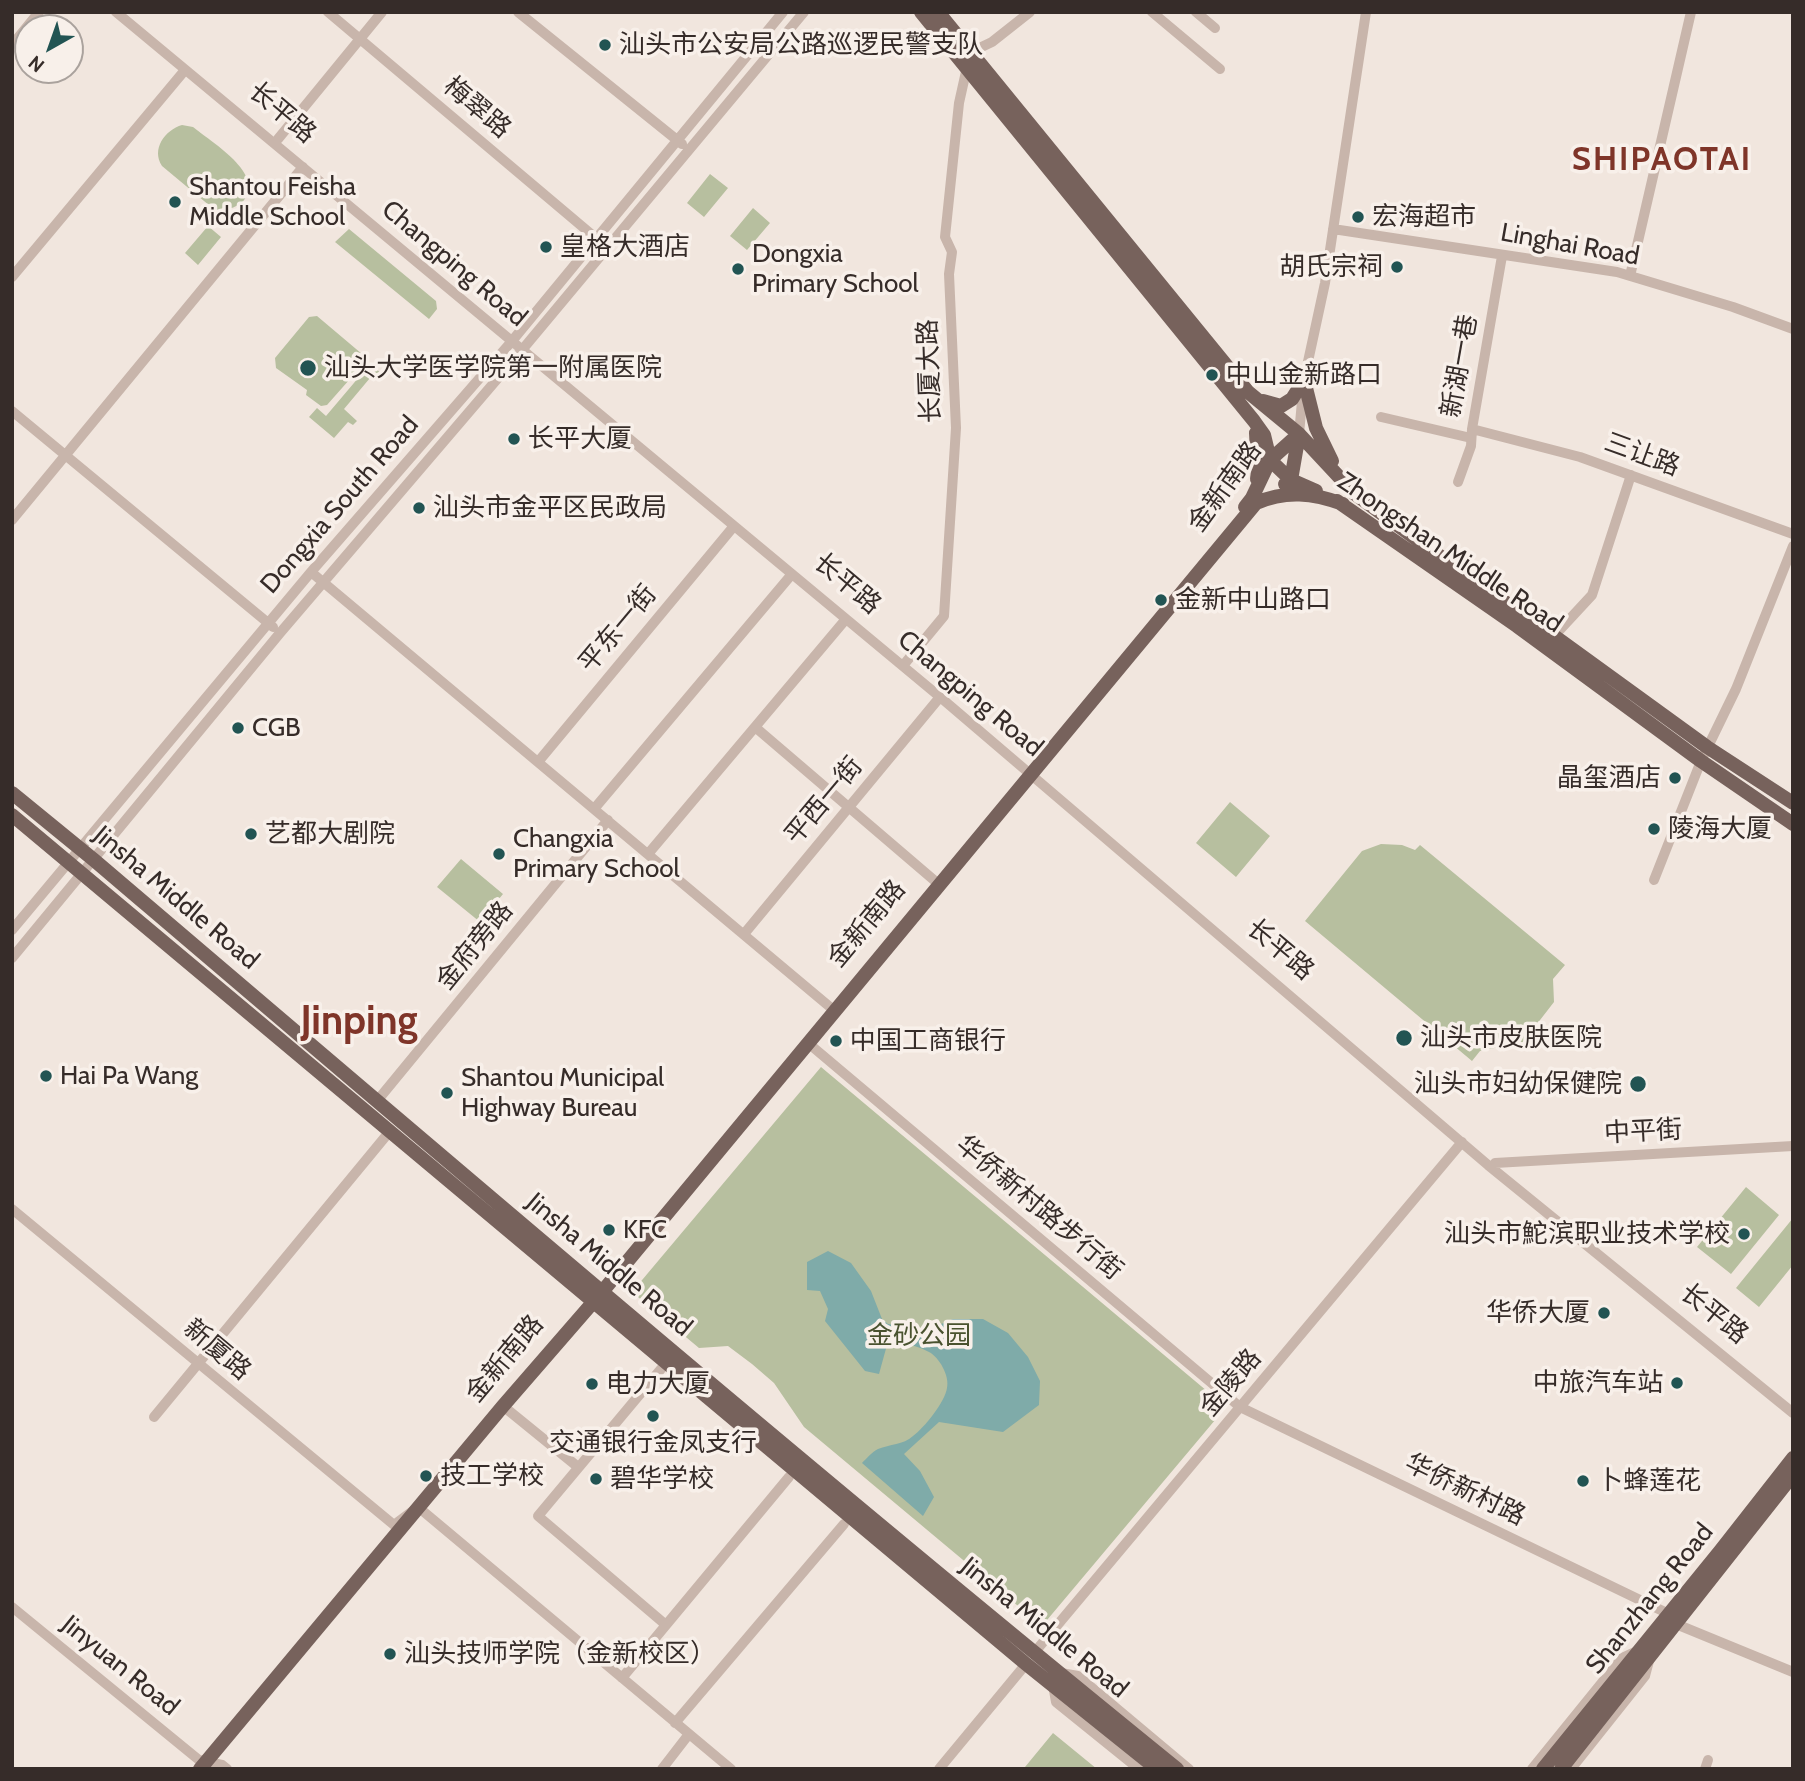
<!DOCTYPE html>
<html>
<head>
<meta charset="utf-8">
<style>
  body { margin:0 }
  #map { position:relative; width:1805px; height:1781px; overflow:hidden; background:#f1e6de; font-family:Cabin,sans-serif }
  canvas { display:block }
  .frame { position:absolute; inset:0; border:14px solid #362c29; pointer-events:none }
  .north { position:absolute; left:14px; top:14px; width:70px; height:70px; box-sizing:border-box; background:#f8f0ea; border:2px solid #aaa29d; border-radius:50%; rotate:220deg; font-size:19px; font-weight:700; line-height:28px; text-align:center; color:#362c29 }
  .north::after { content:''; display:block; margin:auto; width:24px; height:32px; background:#225453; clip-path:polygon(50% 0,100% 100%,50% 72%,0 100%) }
</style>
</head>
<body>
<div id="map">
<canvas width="1805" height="1781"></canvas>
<div class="frame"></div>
<div class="north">N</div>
</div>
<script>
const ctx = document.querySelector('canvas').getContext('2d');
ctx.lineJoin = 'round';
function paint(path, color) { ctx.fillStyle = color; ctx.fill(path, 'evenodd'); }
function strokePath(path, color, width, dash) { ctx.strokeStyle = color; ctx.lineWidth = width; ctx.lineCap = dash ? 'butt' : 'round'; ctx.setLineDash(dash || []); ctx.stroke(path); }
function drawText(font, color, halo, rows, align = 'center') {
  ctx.font = font + ' Cabin,"Noto Sans SC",sans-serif'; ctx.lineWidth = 7; ctx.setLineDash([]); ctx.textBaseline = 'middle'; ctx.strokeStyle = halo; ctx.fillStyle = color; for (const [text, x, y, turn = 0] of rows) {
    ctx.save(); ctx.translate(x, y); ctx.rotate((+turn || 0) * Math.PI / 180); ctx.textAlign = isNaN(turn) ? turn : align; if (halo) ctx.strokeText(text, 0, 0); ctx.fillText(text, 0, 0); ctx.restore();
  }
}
paint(new Path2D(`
  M182,125L193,127C210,141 261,171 246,197C241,207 227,210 216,211L162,166C151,149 165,130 182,125Z
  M710,174L728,188L704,217L687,203Z
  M753,208L770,223L747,250L730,236Z
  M208,226L221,237L198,265L185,253Z
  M349,229L436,301L437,309L429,319L335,242Z
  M317,316L362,354L365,362L327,405L321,406L306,395L307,390L276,368L275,358L309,317Z
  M370,364L381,373L374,381L370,378L344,409L357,421L353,425L348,422L334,438L309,417L317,408L326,416Z
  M1230,802L1270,836L1236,877L1196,843Z
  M1381,844L1402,845L1415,850L1420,845L1565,965L1553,979L1554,1002L1523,1042L1480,1051L1472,1061L1305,921L1362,851Z
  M461,859L503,894L480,922L437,887Z
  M821,1067L1226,1407L1042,1626L804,1427L774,1383L752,1364L728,1346L699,1348L632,1292Z
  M1746,1187L1779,1215L1731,1274L1697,1247Z
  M1793,1218V1265L1759,1307L1736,1288Z
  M1053,1733L1097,1769L1025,1767Z`), '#b7bf9f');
paint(new Path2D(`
  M828,1251L851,1263L871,1291L882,1319L888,1324L927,1330L953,1319H983L1008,1333L1028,1357L1040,1381L1039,1405L1003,1432L939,1422L904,1454L920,1471L934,1497L923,1516L862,1463C867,1458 872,1452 878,1449C890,1444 903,1445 913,1436C924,1428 945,1402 947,1388C950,1376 939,1357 929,1352C916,1345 902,1341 887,1345L879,1374L865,1371L825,1321L828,1309L820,1291L807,1290V1262Z`), '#7faba9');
strokePath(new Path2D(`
  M116,12L940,697L1488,1165L1793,1413
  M328,12L597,239
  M518,12L682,144
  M1152,12L1220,69
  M1196,12L1215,28
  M13,44L39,12
  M971,52L992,42L1030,12
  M278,139L382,12
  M1333,229L1617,272L1733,307L1793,329
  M1630,276L1691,12
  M12,277L185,70
  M12,411L273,627
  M1381,417L1471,438
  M1472,429L1580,457L1793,534
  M1299,434L1304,380L1325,283L1366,12
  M1458,482L1471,446L1472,429L1502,256
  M12,520L303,167
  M311,572L830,1007
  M1554,636L1592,595L1631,475
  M906,662L944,616L956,428L949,274L952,252L945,237L959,103L967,67
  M755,727L935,881
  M538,762L734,526
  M594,809L792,574
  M648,854L846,619
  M1654,880L1701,761L1736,689L1793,546
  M12,930L311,572L512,341L783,12
  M744,934L940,697
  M12,958L280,633L522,350L804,12
  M808,1043L1240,1407L1669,1614
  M377,1101L608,820
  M1495,1163L1793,1146
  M12,1209L394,1525L418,1507L731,1769
  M661,1369L538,1516L666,1625
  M503,1406L578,1467
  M154,1417L390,1131
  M12,1607L199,1760L222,1765L227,1769
  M1676,1624L1793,1672
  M1034,1653L1462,1142
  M1061,1673L1078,1676L1189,1769
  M622,1678L789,1477
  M1053,1685L1056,1702L1139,1769
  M675,1723L844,1524
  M662,1769L689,1734
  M939,1769L1026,1664
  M1532,1769L1622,1658L1637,1651
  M1571,1769L1645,1676L1649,1661
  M1705,1769L1708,1760`), '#c8b5ab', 10);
strokePath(new Path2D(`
  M921,12L1254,421L1264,435L1270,460L1291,480L1316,491
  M938,12L1248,392L1299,434L1354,493L1460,571L1554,636L1707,747L1793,803
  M1304,380L1316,428L1332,461
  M1263,401L1281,406L1292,399L1304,380
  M1256,433L1258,471L1257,479
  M1285,484L1291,480L1299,434
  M1337,501L1517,626L1701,761L1793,824
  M1245,507L1252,498L1270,460L1299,434
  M12,793L94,860C453,1166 811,1472 1177,1769
  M12,815L1026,1664L1157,1769
  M200,1769L503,1406L602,1292L1256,503C1286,490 1313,493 1343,504
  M1543,1769L1721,1550L1793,1458
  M1561,1769L1793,1475`), '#77625c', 14);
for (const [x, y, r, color] of [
  [605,45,7,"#225453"],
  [175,202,7,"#225453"],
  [1358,217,7,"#225453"],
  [546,247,7,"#225453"],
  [1397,267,7,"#225453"],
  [738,269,7,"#225453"],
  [308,368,9,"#225453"],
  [1212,375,7,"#225453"],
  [514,439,7,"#225453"],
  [419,508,7,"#225453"],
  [1161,600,7,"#225453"],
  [238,728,7,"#225453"],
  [1675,778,7,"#225453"],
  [1654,829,7,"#225453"],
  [251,834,7,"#225453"],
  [499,854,7,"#225453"],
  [1404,1038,9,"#225453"],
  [836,1041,7,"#225453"],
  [46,1076,7,"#225453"],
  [1638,1084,9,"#225453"],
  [447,1093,7,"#225453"],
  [609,1230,7,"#225453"],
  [1744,1234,7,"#225453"],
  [1604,1313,7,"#225453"],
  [1677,1383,7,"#225453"],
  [592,1384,7,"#225453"],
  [653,1416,7,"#225453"],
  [426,1476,7,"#225453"],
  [596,1479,7,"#225453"],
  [1583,1481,7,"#225453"],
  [390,1654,7,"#225453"]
]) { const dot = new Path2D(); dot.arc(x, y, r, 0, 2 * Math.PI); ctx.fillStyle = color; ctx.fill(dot); strokePath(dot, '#f8f0ea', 2.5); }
drawText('26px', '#362c29', '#f8f0ea', [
  ["汕头市公安局公路巡逻民警支队",619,45],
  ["Shantou Feisha",189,187],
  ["Middle School",189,217],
  ["宏海超市",1372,217],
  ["皇格大酒店",560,247],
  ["Dongxia",752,254],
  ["Primary School",752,284],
  ["胡氏宗祠",1383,267,"right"],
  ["汕头大学医学院第一附属医院",324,368],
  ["中山金新路口",1226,375],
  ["长平大厦",528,439],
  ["汕头市金平区民政局",433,508],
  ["金新中山路口",1175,600],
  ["CGB",252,728],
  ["晶玺酒店",1661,778,"right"],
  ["陵海大厦",1668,829],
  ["艺都大剧院",265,834],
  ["Changxia",513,839],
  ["Primary School",513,869],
  ["汕头市皮肤医院",1420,1038],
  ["中国工商银行",850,1041],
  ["Hai Pa Wang",60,1076],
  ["Shantou Municipal",461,1078],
  ["Highway Bureau",461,1108],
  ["汕头市妇幼保健院",1622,1084,"right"],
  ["KFC",623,1230],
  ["汕头市鮀滨职业技术学校",1730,1234,"right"],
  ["华侨大厦",1590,1313,"right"],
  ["中旅汽车站",1663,1383,"right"],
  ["电力大厦",606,1384],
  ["交通银行金凤支行",653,1443,"center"],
  ["技工学校",440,1476],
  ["碧华学校",610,1479],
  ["卜蜂莲花",1597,1481],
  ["汕头技师学院（金新校区）",404,1654]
], 'left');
drawText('26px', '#362c29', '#f8f0ea', [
  ["梅翠路",477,108,40],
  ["长平路",282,113,40],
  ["Linghai Road",1570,245,10],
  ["Changping Road",454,264,40],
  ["新湖一巷",1460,366,-80],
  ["长厦大路",930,371,-92],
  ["三让路",1642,455,20],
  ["金新南路",1225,487,-54],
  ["Dongxia South Road",340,505,-49],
  ["Zhongshan Middle Road",1450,553,34],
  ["长平路",847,584,40],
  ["平东一街",618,629,-50],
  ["Changping Road",970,694,40],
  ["平西一街",824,801,-50],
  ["Jinsha Middle Road",176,898,40],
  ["金新南路",867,924,-50],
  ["金府旁路",475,946,-51],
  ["长平路",1280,950,40],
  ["中平街",1643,1132,-3],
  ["华侨新村路步行街",1039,1208,40],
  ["Jinsha Middle Road",609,1265,40],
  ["长平路",1714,1314,39],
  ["新厦路",217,1350,40],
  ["金新南路",505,1359,-50],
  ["金陵路",1231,1383,-50],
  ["华侨新村路",1465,1490,26],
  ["Shanzhang Road",1650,1599,-51],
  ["Jinsha Middle Road",1044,1628,39],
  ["Jinyuan Road",120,1666,39]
]);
drawText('26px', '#49522f', '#f8f0ea', [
  ["金砂公园",919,1336]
]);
ctx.letterSpacing = '2px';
drawText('bold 33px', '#7f3529', '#f8f0ea', [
  ["SHIPAOTAI",1662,160]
]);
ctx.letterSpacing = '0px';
drawText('bold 40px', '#7f3529', '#f8f0ea', [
  ["Jinping",359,1022]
]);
</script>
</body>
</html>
